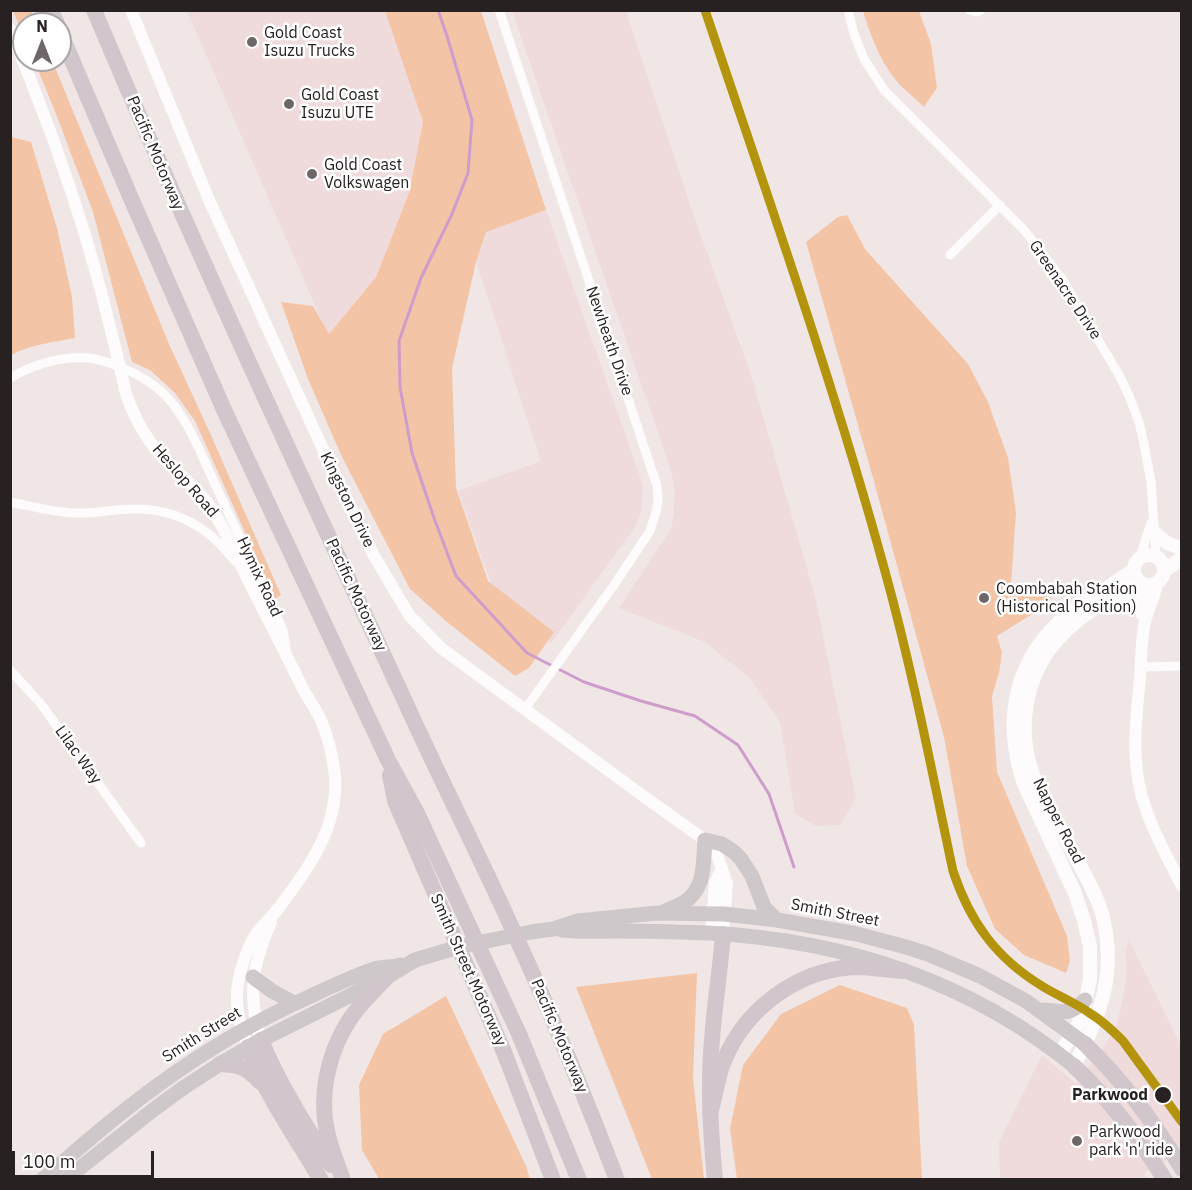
<!DOCTYPE html>
<html>
<head>
<meta charset="utf-8">
<style>
  body { margin:0 }
  #map { position:relative; width:1192px; height:1190px; overflow:hidden; background:#f1e6e6; font-family:"IBM Plex Sans",sans-serif }
  canvas { display:block }
  .frame { position:absolute; inset:0; border:12px solid #282122; pointer-events:none }
  .north { position:absolute; left:12px; top:12px; width:60px; height:60px; box-sizing:border-box; background:#fff; border:2px solid #a9a6a7; border-radius:50%; rotate:0deg; font-size:16px; font-weight:700; line-height:24px; text-align:center; color:#282122 }
  .north::after { content:''; display:block; margin:auto; width:21px; height:27px; background:#6e6667; clip-path:polygon(50% 0,100% 100%,50% 72%,0 100%) }
  .scale { position:absolute; left:12px; top:1151px; width:142px; height:27px; box-sizing:border-box; border:3px solid #282122; border-top:0; padding-left:8px; font-size:18px; line-height:21px; white-space:nowrap; color:#282122; -webkit-text-stroke:4px #fff; paint-order:stroke }
</style>
</head>
<body>
<div id="map">
<canvas width="1192" height="1190"></canvas>
<div class="frame"></div>
<div class="north">N</div>
<div class="scale">100 m</div>
</div>
<script>
const ctx = document.querySelector('canvas').getContext('2d');
ctx.lineJoin = 'round';
function paint(path, color) { ctx.fillStyle = color; ctx.fill(path, 'evenodd'); }
function strokePath(path, color, width, dash) { ctx.strokeStyle = color; ctx.lineWidth = width; ctx.lineCap = dash ? 'butt' : 'round'; ctx.setLineDash(dash || []); ctx.stroke(path); }
function drawText(font, color, halo, rows, align = 'center') {
  ctx.font = font + ' "IBM Plex Sans",sans-serif'; ctx.lineWidth = 5; ctx.setLineDash([]); ctx.textBaseline = 'middle'; ctx.strokeStyle = halo; ctx.fillStyle = color; for (const [text, x, y, turn = 0] of rows) {
    ctx.save(); ctx.translate(x, y); ctx.rotate((+turn || 0) * Math.PI / 180); ctx.textAlign = isNaN(turn) ? turn : align; if (halo) ctx.strokeText(text, 0, 0); ctx.fillText(text, 0, 0); ctx.restore();
  }
}
paint(new Path2D(`
  M187,11H385L423,122L409,193L376,277L328,335Z
  M512,11H626L691,208L751,375L815,596L856,798L840,825L815,826L795,813L780,722L749,677L705,642L619,608L671,529L674,512L675,493L671,470Z
  M546,210L640,476L643,488L641,513L635,527L551,643L491,583L458,491L541,461L476,262L486,232Z
  M1129,940L1181,1046V1152L1144,1173L1148,1179H1000L999,1142L1042,1055L1076,1084L1111,1036L1118,1020L1125,987L1127,973L1126,951Z`), '#efdadc');
paint(new Path2D(`
  M13,11H31L37,24H24V37Z
  M385,11H481L546,210L486,232L476,262L452,368L456,488L488,581L554,632L529,668L515,676L447,622L410,589L342,457L308,379L281,302L313,306L329,334L376,277L409,193L423,122Z
  M863,11H919L931,44L937,88L924,107C917,100 909,94 902,87C882,67 871,37 863,11Z
  M34,60H52L169,344L210,433L281,595L275,599L195,421L175,393L150,370L132,362L93,212L56,114Z
  M11,137L31,142L57,228L72,297L75,338C53,342 30,345 11,355Z
  M847,215L865,249L968,364L988,402L1008,458L1016,512L1011,585L1051,589L1050,603L997,636L1002,653L999,673L992,696L997,772L1067,936L1070,961L1066,973L1024,955L995,929L967,866L944,737L873,478L806,242L838,217Z
  M697,973L693,1078L704,1179H652L576,987Z
  M840,985L907,1008L914,1025L922,1179H737L730,1129L743,1065L781,1014Z
  M446,996L526,1166L530,1179H379L362,1150L359,1085L383,1034Z`), '#f3c5a6');
strokePath(new Path2D(`
  M438,10L447,36L472,120L468,173L452,214L421,278L399,341L400,387L412,453L434,518L456,576L527,653L584,682L641,701L695,716L738,745L769,794L794,867`), '#ce9dcc', 3);
strokePath(new Path2D(`
  M499,10L657,486L658,497L657,509L650,531L614,585L525,709
  M848,10L854,34L864,59L884,90L1025,231L1062,279L1119,375L1130,398L1139,422L1144,444L1151,482L1156,556
  M969,10L977,12L981,10
  M950,255L1000,205
  M10,378C34,364 61,356 89,358C100,359 112,364 123,368C139,375 153,383 165,395C188,419 200,452 214,482C237,531 260,581 283,630L286,648
  M10,502C31,506 53,512 74,513C94,514 114,509 134,509C162,508 189,518 210,535C220,543 228,553 236,562
  M1140,557L1151,523
  M1141,667L1182,666
  M10,670L41,704L141,843`), '#fdfbfb', 9);
strokePath(new Path2D(`
  M131,10L209,200L328,460L373,554L409,615L441,648L646,798L705,840L717,855L727,884L723,934
  M10,29C38,97 64,165 85,235C101,288 114,341 126,394C135,420 149,444 168,463C182,477 198,489 209,505C226,529 236,556 249,582C267,617 285,652 302,687C308,699 317,710 322,723C329,740 333,758 335,776C339,828 307,871 277,910C271,918 262,925 256,934C246,950 238,974 237,994C236,1012 242,1030 248,1047
  M1157,583C1155,598 1146,612 1144,627C1141,644 1141,661 1140,678C1136,718 1131,758 1142,797C1151,828 1167,857 1182,886
  M1142,615L1143,584
  M711,933L715,883L722,868
  M261,1040C247,994 252,966 271,922`), '#fdfbfb', 12);
strokePath(new Path2D(`
  M1154,532L1167,543L1180,548
  M1134 570a15 15 0 1 1 30 0a15 15 0 1 1-30 0Z
  M1164,571L1182,558
  M1120,593L1132,599L1142,610
  M1059,1054L1073,1034L1083,1014L1090,979V946L1084,920L1074,891L1024,784C1004,725 1012,667 1058,623C1071,610 1087,601 1103,591C1113,584 1123,576 1133,571
  M1074,1066C1098,1019 1115,981 1105,927C1101,903 1089,882 1077,860C1064,835 1049,810 1037,784C1015,736 1023,678 1058,639C1077,617 1114,594 1140,583`), '#fdfbfb', 14);
strokePath(new Path2D(`
  M665,911C671,909 678,906 683,903C706,889 703,863 705,840L722,844L734,852L741,859L752,876L764,907L777,920
  M562,930C580,932 598,931 617,931C647,931 678,932 708,933C843,940 968,980 1074,1066
  M253,977L272,991L294,1003
  M1040,1010C1062,1010 1067,1018 1085,1000
  M42,1180C80,1147 118,1114 158,1085C206,1050 257,1020 311,996C332,986 353,976 374,969C383,967 393,967 401,965
  M65,1180L153,1110L183,1088L220,1064L261,1040L387,977L415,960L462,946L531,932L553,929L578,921L657,913L724,914L777,920L857,934L906,947L928,954L980,976L1026,1001L1085,1044`), '#cfc8ca', 15);
strokePath(new Path2D(`
  M51,10L57,24
  M94,10C195,250 305,485 414,721C449,797 487,871 521,948C556,1024 587,1102 617,1180
  M60,32L130,196L225,412L388,760L417,813L519,1034L579,1180
  M390,775L395,801L504,1052L553,1180
  M261,1040C279,1084 305,1125 331,1165
  M1085,1044C1123,1081 1155,1123 1182,1169
  M248,1047C264,1093 296,1137 321,1180
  M220,1064C240,1065 246,1067 260,1082
  M1074,1066C1111,1101 1138,1136 1165,1180
  M710,1114C715,1097 717,1078 724,1061C745,1009 797,970 854,967C871,967 888,970 904,971
  M343,1180C338,1165 331,1150 328,1135C318,1097 328,1052 350,1019C360,1004 374,991 387,977
  M715,1180C711,1138 708,1096 711,1054C713,1014 720,974 723,934`), '#d1c6cb', 16);
strokePath(new Path2D(`
  M705,10C768,198 834,384 886,575C913,673 932,772 953,871C970,922 996,958 1042,986C1058,996 1076,1003 1091,1014C1103,1021 1113,1031 1123,1041L1182,1122`), '#b4940c', 9);
for (const [x, y, r, color] of [
  [252,42,6,"#6e6667"],
  [289,104,6,"#6e6667"],
  [312,174,6,"#6e6667"],
  [984,598,6,"#6e6667"],
  [1163,1095,9,"#282122"],
  [1077,1141,6,"#6e6667"]
]) { const dot = new Path2D(); dot.arc(x, y, r, 0, 2 * Math.PI); ctx.fillStyle = color; ctx.fill(dot); strokePath(dot, '#fff', 2); }
drawText('16px', '#282122', '#fff', [
  ["Gold Coast",264,33],
  ["Isuzu Trucks",264,51],
  ["Gold Coast",301,95],
  ["Isuzu UTE",301,113],
  ["Gold Coast",324,165],
  ["Volkswagen",324,183],
  ["Coombabah Station",996,589],
  ["(Historical Position)",996,607],
  ["Parkwood",1089,1132],
  ["park 'n' ride",1089,1150]
], 'left');
drawText('16px', '#282122', '#fff', [
  ["Pacific Motorway",155,153,67],
  ["Greenacre Drive",1065,290,56],
  ["Newheath Drive",609,341,71],
  ["Heslop Road",185,481,49],
  ["Kingston Drive",347,500,64],
  ["Hymix Road",259,577,65],
  ["Pacific Motorway",356,595,65],
  ["Lilac Way",78,755,54],
  ["Napper Road",1058,821,63],
  ["Smith Street",835,913,11],
  ["Smith Street Motorway",468,970,66],
  ["Smith Street",202,1035,-32],
  ["Pacific Motorway",559,1036,67]
]);
drawText('bold 16px', '#282122', '#fff', [
  ["Parkwood",1148,1095]
], 'right');
</script>
</body>
</html>
